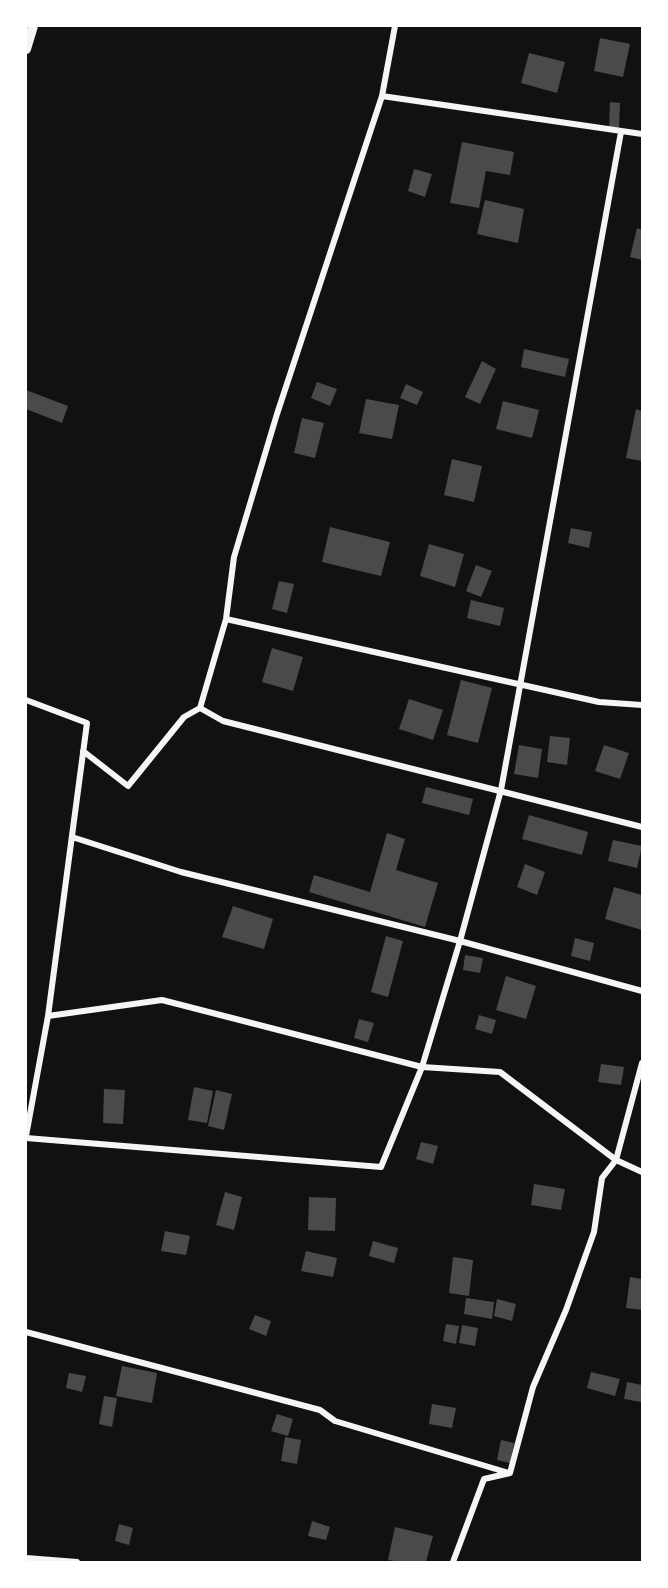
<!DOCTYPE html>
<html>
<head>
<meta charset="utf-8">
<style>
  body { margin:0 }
  #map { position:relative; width:668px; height:1588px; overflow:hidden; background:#111; font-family:"Noto Sans",sans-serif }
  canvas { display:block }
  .frame { position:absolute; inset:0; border:27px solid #fff; pointer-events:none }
</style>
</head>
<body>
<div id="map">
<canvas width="668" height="1588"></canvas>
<div class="frame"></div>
</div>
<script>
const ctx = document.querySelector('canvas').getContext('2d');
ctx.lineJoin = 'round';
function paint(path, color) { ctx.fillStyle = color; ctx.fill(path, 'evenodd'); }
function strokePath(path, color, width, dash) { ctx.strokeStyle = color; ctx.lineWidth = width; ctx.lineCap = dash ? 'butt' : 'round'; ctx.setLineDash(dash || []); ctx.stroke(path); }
paint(new Path2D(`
  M600,38L630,44L623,77L594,71Z
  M529,53L565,62L557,93L521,83Z
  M610,102L620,103L619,128L609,127Z
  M462,142L514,152L510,175L486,171L479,208L450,203Z
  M414,169L432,174L425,197L408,191Z
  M485,200L524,209L518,243L477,234Z
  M637,228L642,230V260L630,257Z
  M524,349L569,359L565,377L521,367Z
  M482,361L496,369L480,404L465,397Z
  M317,382L337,389L330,406L311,398Z
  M406,384L423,392L417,405L400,398Z
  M26,390L68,406L62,423L26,409Z
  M366,399L399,405L392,439L359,433Z
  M503,401L539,410L532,438L496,429Z
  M636,409L642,411V461L626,458Z
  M302,418L324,423L315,458L294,453Z
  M452,459L482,466L474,502L444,495Z
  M330,527L390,542L381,576L322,562Z
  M571,528L592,532L589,548L568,543Z
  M429,544L464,554L455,587L420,576Z
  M476,565L492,571L481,597L466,591Z
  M279,581L294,584L287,613L272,609Z
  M471,600L504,608L500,626L467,618Z
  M272,648L303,657L293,691L262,682Z
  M461,680L492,688L478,743L447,735Z
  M409,699L443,710L433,740L399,729Z
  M550,736L570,738L567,765L547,762Z
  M519,745L542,749L538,778L514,774Z
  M604,745L629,753L620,779L595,771Z
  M426,787L473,799L469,815L422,803Z
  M529,815L588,832L582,855L522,839Z
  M387,833L405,839L396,870L438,883L425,927L309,892L314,875L370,892Z
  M613,840L642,846L637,868L608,861Z
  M525,864L545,872L537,895L517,887Z
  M614,887L642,895V930L605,919Z
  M233,906L273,919L264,949L222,937Z
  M386,936L403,941L388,997L371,992Z
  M575,938L594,943L590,961L571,956Z
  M465,955L483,958L480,973L463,970Z
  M506,976L536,986L526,1019L496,1010Z
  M479,1015L496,1020L492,1034L475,1029Z
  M359,1019L374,1023L368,1042L354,1038Z
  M601,1064L624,1067L621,1085L598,1082Z
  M194,1087L213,1091L207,1123L188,1120Z
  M104,1089L125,1090L123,1124L103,1123Z
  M216,1090L232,1094L224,1130L208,1126Z
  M421,1142L438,1146L433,1164L416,1159Z
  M534,1184L565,1189L561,1210L531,1205Z
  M225,1192L242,1197L234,1230L216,1225Z
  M309,1197L336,1198L335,1231L308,1230Z
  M165,1231L190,1236L186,1255L161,1251Z
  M373,1241L398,1248L394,1263L369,1256Z
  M306,1251L337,1258L333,1277L301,1271Z
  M453,1257L473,1260L469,1296L449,1293Z
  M630,1277L642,1279V1310L626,1308Z
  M466,1298L494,1302L492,1319L464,1314Z
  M497,1299L516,1304L512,1321L494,1316Z
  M255,1315L271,1321L266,1336L249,1329Z
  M446,1324L459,1326L456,1344L443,1341Z
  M462,1325L478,1328L475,1346L459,1343Z
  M122,1366L157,1373L152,1403L116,1396Z
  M591,1372L620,1379L615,1396L587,1388Z
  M69,1373L86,1376L82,1392L66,1388Z
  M627,1382L642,1385L641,1402L624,1399Z
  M104,1396L117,1398L112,1427L99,1424Z
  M432,1404L456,1408L452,1428L429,1424Z
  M277,1414L293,1419L288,1436L271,1431Z
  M285,1437L301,1440L297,1464L281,1461Z
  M501,1440L514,1443L510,1463L497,1460Z
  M312,1521L330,1527L326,1540L308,1536Z
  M119,1524L133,1528L129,1545L115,1541Z
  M395,1527L433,1536L426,1562H401L388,1560Z`), '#4a4a4a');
strokePath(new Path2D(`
  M382,96L642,134
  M226,619L599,702L642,705
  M26,700L87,723L48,1016
  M200,708L223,721L642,827
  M83,751L128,786L184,717L200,708L226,619L234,557L277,414L382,96L395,26
  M72,837L181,872L460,941L642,991
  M26,1136L48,1016L162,1000L422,1067L500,1072L616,1160L642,1172
  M26,1138L381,1167L422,1067L460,941L501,790L621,132
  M26,1332L320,1410L335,1421L509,1473
  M26,1558L77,1562
  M453,1562L484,1479L510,1473L533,1387L566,1310L594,1232L602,1178L616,1160L642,1063`), '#f5f5f5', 6);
strokePath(new Path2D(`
  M26,49L33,26`), '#f5f5f5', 10);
</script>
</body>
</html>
